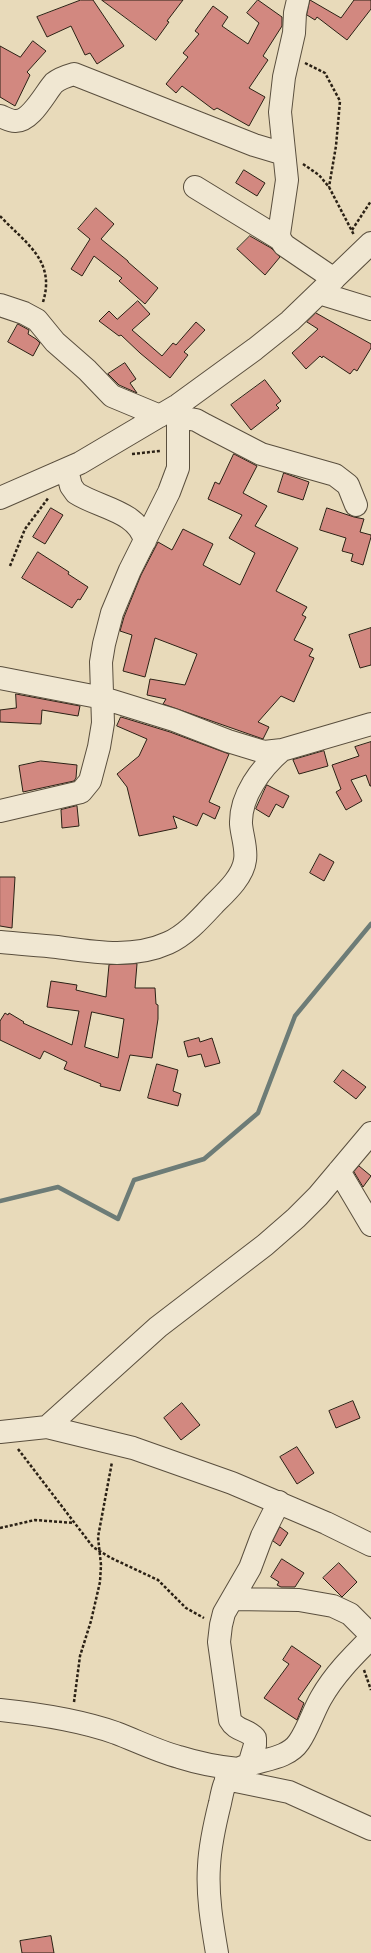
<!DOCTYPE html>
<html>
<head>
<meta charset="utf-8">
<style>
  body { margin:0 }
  canvas { display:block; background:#e8daba }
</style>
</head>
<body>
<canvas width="371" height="1953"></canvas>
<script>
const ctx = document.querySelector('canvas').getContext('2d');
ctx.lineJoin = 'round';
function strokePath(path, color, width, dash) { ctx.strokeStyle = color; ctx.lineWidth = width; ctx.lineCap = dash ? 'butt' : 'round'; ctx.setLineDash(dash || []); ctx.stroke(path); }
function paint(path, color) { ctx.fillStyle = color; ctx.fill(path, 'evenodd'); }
strokePath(new Path2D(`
  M0,1201L58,1187L118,1219L134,1180L204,1159L258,1113L295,1016L371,924`), '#6d7c77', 4.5);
const building = new Path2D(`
  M81,0H93L124,46L97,64L90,53L85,55L71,26L47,37L37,17Z
  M102,0H183L167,21L169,22L156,40Z
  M258,0L282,17V26L263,56L268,60L249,88L265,97L249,126L217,108L214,110L182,86L176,93L166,84L188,57L183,53L199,34L195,31L213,6L228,17L222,26L248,44L259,23L247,13Z
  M310,0L341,18L354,0H371V9L347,40L317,17L315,20L307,15Z
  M33,41L46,51L27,72L30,75L15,106L0,97V46L20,57Z
  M244,170L265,183L257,196L236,183Z
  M96,208L114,224L101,239L128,261V262L158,288L145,304L119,281L122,278L94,256L82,276L71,269L90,239L78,229Z
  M250,236L271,248L280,257L265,275L237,249Z
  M138,301L150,314L132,330L162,356L173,343L176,345L196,322L205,330L184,352L188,355L170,378L140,353L121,335L119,336L99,321L109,311L117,319Z
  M316,313L371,344V348L357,371L354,369L350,374L323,356L322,358L320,356L306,369L292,353L318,329L307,322Z
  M18,324L29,330L28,334L36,339L40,343L33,356L8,342Z
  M125,363L136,379L130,383L137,393L119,385L108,374Z
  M265,380L281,401L276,405L279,408L251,430L231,405Z
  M234,454L257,466L243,493L267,506L255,526L298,548L276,591L307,607L302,615L306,617L294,640L313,649L309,656L314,658L294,702L281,696L258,722L269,727L263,739L163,704L166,699L147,695L150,679L185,685L197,654L155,638L145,677L123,671L132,635L120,631L124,617L141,575L158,542L172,550L183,529L213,544L203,565L240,585L255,553L229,538L242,515L208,499L215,482L219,484Z
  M284,473L309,482L303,500L278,492Z
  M51,508L63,515L45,544L33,537Z
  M327,508L354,517L364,519L360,532L371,535V537L363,565L351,561L353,554L342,551L346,538L320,530Z
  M38,552L69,572L68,574L88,587L80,600L78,599L72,608L22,578Z
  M371,628V665L360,668L349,635Z
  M16,694L80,706L78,716L42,710L41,724L0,722V710L16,708Z
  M121,717L170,732L229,754L209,802L220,807L215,819L203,813L197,826L173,816L177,828L139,836L127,787L117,774L139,756L147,739L117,726Z
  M371,742V786H370L366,775L351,780L362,801L346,810L336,792L341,789L332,765L359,756L355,747Z
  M324,751L328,766L299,774L293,760Z
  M41,761L77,765L76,778L74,781L23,792L19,766Z
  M267,785L289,796L283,808L276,804L269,817L256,809Z
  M77,806L79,826L62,828L61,810Z
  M320,854L334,862L324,881L310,873Z
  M0,877H15L12,928L0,926Z
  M137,964L135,988H155L156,1004L158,1005V1019L152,1058L130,1055L120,1091L100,1086L101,1084L64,1069L67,1062L44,1051L40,1059L0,1040V1021L5,1013L8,1015L9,1013L24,1022L23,1023L72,1045L79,1011L47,1007L51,981L77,985L76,990L106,997L109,965ZM92,1012L124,1019L118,1058L85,1047Z
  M199,1038L200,1042L212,1038L220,1063L205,1067L201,1054L188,1057L184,1042Z
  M157,1064L178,1070L173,1091L181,1094L178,1106L148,1098Z
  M343,1070L366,1087L356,1099L334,1082Z
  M359,1166L371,1176L363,1187L354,1172Z
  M353,1401L360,1418L336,1428L329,1411Z
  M182,1403L200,1425L181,1440L164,1418Z
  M297,1447L314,1473L297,1484L280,1457Z
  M280,1527L288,1533L280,1546L273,1541Z
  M282,1559L304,1573L295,1587H281L277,1585L279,1582L271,1577Z
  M339,1563L357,1582L342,1597L323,1578Z
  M292,1646L321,1666L298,1699L304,1703L297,1720L264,1698L289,1664L283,1660Z
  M51,1936L54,1953H22L20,1941Z`);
paint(building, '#d28880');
strokePath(building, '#2b2115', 1);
const minor = new Path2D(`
  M298,0L295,13L294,33L284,77L280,112L287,180L279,234L280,239L284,245L334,279
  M0,116C5,118 10,121 15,121C31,122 45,93 54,83C60,78 67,76 74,74L254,145L284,154
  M195,187L280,239
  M319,293L371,309
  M0,305L24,313L37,320L55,342L87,370L112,396L160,416
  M178,417L196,420L205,425L261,454L335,475L348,485L356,505
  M67,470L71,486L76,493C99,508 138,511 145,541
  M0,498L80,463L178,405L255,349L290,321L371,243
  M0,678L103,698L174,720L228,741L264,752L282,750L371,724
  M0,811L81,792L90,781L99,747L103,723L101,662L104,644L112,613L130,570L169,492L178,468V405
  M0,942C19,944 38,945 57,947C94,952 133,959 168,943C186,935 201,918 214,904C225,893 243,877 245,860C247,849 242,836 241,824C240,796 261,768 282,750
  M339,1171L371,1225
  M47,1427L158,1327L265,1245L296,1218L318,1196L371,1133
  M0,1432L47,1427L133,1448L232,1483L326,1523L371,1545
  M233,1599L299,1600L333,1606L350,1614L371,1635
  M0,1710C39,1714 79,1720 116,1733C137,1741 157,1751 179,1757C198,1763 218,1767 238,1769
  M249,1765L255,1745V1738C247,1729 236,1731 230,1720L219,1642L221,1625L224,1613L250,1568L262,1536L279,1502
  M226,1779L289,1792L371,1829
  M217,1953C212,1924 207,1895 209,1866C210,1845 215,1823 220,1803C222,1794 224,1779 232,1773C251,1758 285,1763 299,1742C308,1729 313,1712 321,1698C334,1675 352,1657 371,1638`);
strokePath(minor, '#5a4f3e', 24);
strokePath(new Path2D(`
  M305,63L325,73L340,101L336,146L329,187
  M303,164L319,175L329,187L354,235
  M0,216C25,243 56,260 43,302
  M352,230L371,201
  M132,454L160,451
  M10,566L25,529L49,497
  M18,1449L93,1547L111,1558L158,1580L186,1608L204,1618
  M0,1528L35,1520L74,1523
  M364,1670L371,1690
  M74,1702L80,1656L91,1621L100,1582L101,1565L98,1537L112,1462`), '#2b2115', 2.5, [3, 2]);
strokePath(minor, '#f0e7d2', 22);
</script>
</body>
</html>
